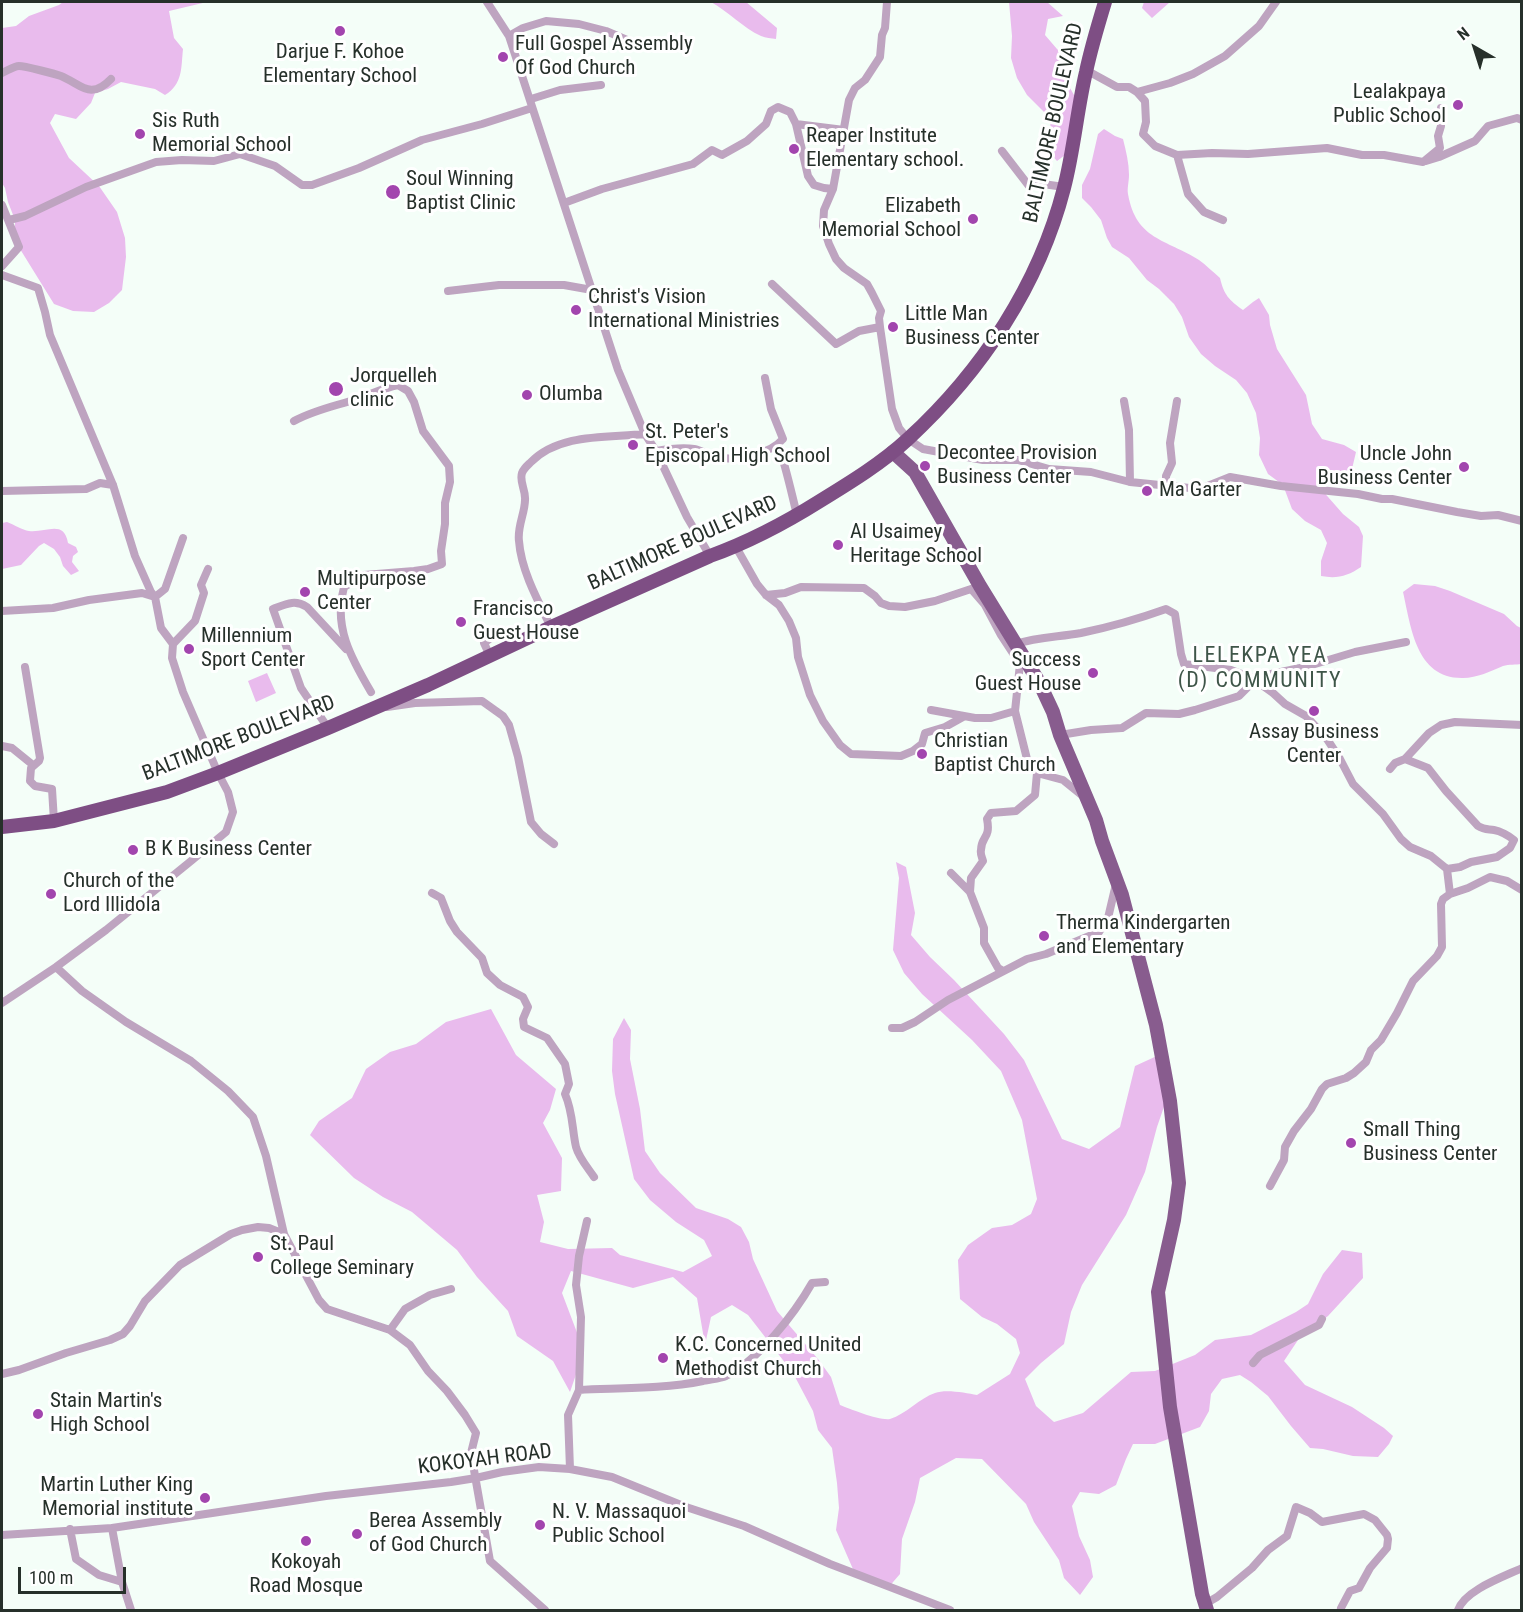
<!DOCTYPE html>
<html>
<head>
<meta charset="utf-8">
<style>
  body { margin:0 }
  #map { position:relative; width:1523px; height:1612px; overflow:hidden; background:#f4fef8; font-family:"Roboto Condensed",sans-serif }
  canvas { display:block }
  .frame { position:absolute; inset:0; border:3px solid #26302a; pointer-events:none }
  .north { position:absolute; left:1445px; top:18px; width:60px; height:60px; -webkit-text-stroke:4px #fff; paint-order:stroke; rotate:321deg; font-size:16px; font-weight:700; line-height:24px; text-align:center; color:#26302a }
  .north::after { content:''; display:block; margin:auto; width:21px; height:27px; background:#26302a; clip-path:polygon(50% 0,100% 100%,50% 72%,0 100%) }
  .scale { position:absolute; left:18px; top:1567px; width:108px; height:27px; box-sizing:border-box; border:3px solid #26302a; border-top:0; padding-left:8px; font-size:18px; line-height:21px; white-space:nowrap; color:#26302a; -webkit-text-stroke:4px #fff; paint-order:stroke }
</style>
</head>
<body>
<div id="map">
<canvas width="1523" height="1612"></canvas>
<div class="frame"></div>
<div class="north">N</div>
<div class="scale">100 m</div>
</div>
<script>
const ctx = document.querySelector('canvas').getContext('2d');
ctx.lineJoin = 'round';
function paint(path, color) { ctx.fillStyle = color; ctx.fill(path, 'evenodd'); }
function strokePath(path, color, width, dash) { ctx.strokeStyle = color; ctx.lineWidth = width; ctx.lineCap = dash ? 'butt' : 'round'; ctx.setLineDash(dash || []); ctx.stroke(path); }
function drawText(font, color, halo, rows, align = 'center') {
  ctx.font = font + ' "Roboto Condensed",sans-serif'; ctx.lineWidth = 6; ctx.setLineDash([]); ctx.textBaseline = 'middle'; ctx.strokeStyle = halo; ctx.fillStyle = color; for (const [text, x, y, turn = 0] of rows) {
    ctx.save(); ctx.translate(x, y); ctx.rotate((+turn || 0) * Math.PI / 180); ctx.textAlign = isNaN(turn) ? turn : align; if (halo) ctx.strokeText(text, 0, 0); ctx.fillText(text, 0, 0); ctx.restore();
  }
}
paint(new Path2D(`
  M63,2H207L169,11L174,38L183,49C181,68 183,84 165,95L155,89L121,82L108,89L95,93L91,103L76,119L55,114L50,123L69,158L99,186L117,212L125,238L126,257L122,290L109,303L94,312L73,311L54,304L20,249L15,233V220L8,202L5,188L2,183V28L16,26L29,16L59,5Z
  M711,2H746L777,28L776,39C771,38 766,38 761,36C743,28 729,12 711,2Z
  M1009,2H1047L1063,16L1048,19L1045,35L1057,49L1073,64V72L1070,88L1074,95L1083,103L1073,149L1057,161L1050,153L1051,134L1050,118L1027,95L1017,78L1011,58L1012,36Z
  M1144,2H1170L1152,18L1142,8Z
  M1104,129L1115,136L1123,139C1126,151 1129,163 1129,175C1129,182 1127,188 1128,194C1136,240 1166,239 1199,260C1206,265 1213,272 1220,278C1224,295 1229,300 1243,310L1253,302L1259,298L1269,315L1270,325L1277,349L1306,395L1312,424L1322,439L1344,445L1356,452L1352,469C1340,474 1328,478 1321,489L1343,514L1359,527L1363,536L1361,567C1348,576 1337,579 1321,576V561L1327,543L1321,530L1305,521L1292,509L1283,485L1268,474L1259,455L1260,438L1256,413L1247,393L1236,380L1215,366L1201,354L1189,337L1182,317L1174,304L1159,289L1147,280L1129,258L1112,247L1107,238L1101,220L1091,207L1082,198V185L1090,169L1098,134Z
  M7,522C15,525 22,530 29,531C46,533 64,519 68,543L76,547L78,552L73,556L72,562L79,571L71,575L63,566L60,557L54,549L44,543L39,546L21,565L2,569V523Z
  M1414,584L1435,586L1450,591L1504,614L1517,626L1521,628V664C1516,665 1509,664 1503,666C1491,671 1477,678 1463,678C1416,679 1411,627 1403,592Z
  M267,673L276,693L256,702L248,681Z
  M896,862L906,867L915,913L911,935L930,957L954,980L1004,1034L1024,1060L1062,1139L1089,1149L1120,1127L1135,1066L1159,1055L1167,1098L1157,1127L1145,1172L1126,1215L1082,1285L1071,1312L1064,1344L1041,1363L1025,1379L1036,1406L1054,1422L1083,1413L1131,1372L1155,1371L1195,1355L1215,1340L1251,1335L1296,1312L1308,1304L1323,1274L1342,1250L1362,1253L1363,1278L1328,1316L1300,1337L1284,1361L1305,1385L1352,1407L1384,1428L1393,1436L1389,1444L1378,1457L1353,1456L1323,1449L1310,1448L1291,1426L1268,1396L1251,1382L1240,1375L1222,1379L1211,1394L1209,1411L1200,1427L1155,1444H1133L1126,1459L1116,1485L1099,1494L1080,1492L1072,1506L1079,1536L1090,1560L1093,1577L1080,1595L1064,1578L1059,1560L1034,1522L1026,1504L982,1459L956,1458L920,1478L915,1502L902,1539L900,1574L887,1589L856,1576L836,1530L839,1508L837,1483L832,1448L818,1430L813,1411L793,1373L748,1315L732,1305L711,1317L705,1345L697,1298L673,1277L633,1288L571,1271L562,1293L584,1351L570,1392L553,1361L517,1336L508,1311L477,1277L457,1250L412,1212L383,1197L354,1178L310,1135L319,1121L352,1098L366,1069L390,1052L416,1044L446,1022L491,1009L516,1055L556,1089L550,1110L543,1123L562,1158L561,1191L537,1195L544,1222L540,1242L568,1249L612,1248L620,1255L683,1272L712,1256L704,1240L676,1222L650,1200L634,1179L615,1094L612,1071L613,1039L624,1018L631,1030L630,1059L640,1109L645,1151L660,1173L696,1208L728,1219L741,1227L749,1242L753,1259L777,1311L818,1359L831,1377L840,1405C850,1409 880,1421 890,1419C906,1414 920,1398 935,1393C946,1389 966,1393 977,1395L1010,1374L1020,1353L1016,1339L997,1324L982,1317L960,1299L958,1260L968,1245L992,1228L1012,1225L1031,1214L1037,1199L1022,1120L1001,1071L972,1040L922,994L904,973L893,950L899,878Z`), '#e9bbed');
strokePath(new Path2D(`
  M487,2L509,36L618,370L645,434L656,451L687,517L710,556
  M509,36L523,28L546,21L579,24L606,31L627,40
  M1086,70L1117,87H1129L1137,92L1145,101L1146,122L1143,134L1155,146L1177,155L1212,153L1248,154L1327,148L1362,155H1384L1423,162L1440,148L1438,136L1441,126V108
  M2,73C7,71 14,66 19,66C25,66 55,74 61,76C81,84 90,101 111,79
  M1137,92L1170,83L1193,74L1225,56L1259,26L1276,2
  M531,99L560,90L601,85
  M796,124L844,130
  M1002,151L1029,186L1043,184L1064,187
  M1177,155L1188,194L1204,212L1223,220
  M1426,161L1439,157L1475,141L1488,126L1517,118L1522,120
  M564,203L602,189L693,164L712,150L722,155L747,141L766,124L771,111L778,107L790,112L796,124L808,176L814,185L824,188L833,189
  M2,205L19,247L2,266
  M9,220L25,216L86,187L156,162L182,160L214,161L240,154L275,166L302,185H312L359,168L422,140L482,124L532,108
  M2,275L38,288L45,312L50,335L113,485L135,556L151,592L155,597L161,628L173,644L172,658L183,692L218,773L228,792L233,812L226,832L191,861L106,930L56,967L2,1003
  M772,284L836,344L859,331L880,327L892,409L899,428L908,439L923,449L983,460H1018L1049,469L1091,472L1130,482L1200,489L1230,477L1281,486L1358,494L1382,499H1392L1457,512L1481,516L1498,515L1522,521
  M448,291L499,285H564L592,290
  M880,327L879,318L881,311L872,293L867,284L844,268L836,259L829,244L823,226L824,210L833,189L849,100L855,88L865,80L880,57L882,35L885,28L887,2
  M1124,401L1129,430L1130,482
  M294,421C314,410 335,406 357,399C371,394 384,388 398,385L408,391L414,402L423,431L449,466L450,482L445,503V524L441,551L442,564L428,569L414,571L364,575L344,587C333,626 351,658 371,692
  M778,444C786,467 791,491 797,515
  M656,451C668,449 682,447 694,449C703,451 711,457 721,458C740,460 770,454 783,439L771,409L765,378
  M1171,486L1166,482V476L1172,463L1170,443L1177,401
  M2,491L86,489L100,483L113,485
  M736,547L757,584L766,595L779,605L789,621L796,638L798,657L810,695L823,721L840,745L851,754L901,756L913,751L922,744L925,733L945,727L963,717
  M972,590L985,605L1001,635L1020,664L1015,711L1027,759L1037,773L1063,780L1084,797
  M766,595L785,593L801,587L864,588L875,596L881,603L889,606L905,607L935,601L977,587
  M2,611L53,608L89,600L142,593L155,597L165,589L183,538
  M551,627C538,601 521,570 519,541C517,527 525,513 525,500C526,490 519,482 522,473C524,468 528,465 531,462C560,433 607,438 645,434
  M173,644L195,621L204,593L201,585L208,569
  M1016,644C1037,637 1059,637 1081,633C1110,627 1138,619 1166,609L1175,614L1181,654L1184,664L1231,670L1252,678L1273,693L1285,704L1306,716L1327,739L1340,759L1353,784L1383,814L1401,839L1410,847L1431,856L1447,869L1450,894L1443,899L1441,904L1442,947L1437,956L1413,981L1397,1013L1381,1040L1371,1050L1366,1062L1354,1073L1346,1078L1327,1084L1322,1089L1311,1109L1294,1131L1285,1147L1284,1160L1270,1186
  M490,656L484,643L497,633L506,634L515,645
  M25,667L40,758L39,761L31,768L30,781L35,786L52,789L54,821
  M1252,678L1305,667L1355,652L1406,642
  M387,707L415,703L482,701L503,716L509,725L518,757L531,822L541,834L554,844
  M931,710L975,718H991L1015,711
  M328,728L301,688L273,609C286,604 295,599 307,607L346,649
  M1060,735L1091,730L1122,728L1146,713L1179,714L1195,710L1239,696L1248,687L1252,678
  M2,746L12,748L33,765
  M1405,759L1428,768L1446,791L1478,826C1484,830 1488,829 1494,830C1500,831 1509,836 1514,840L1510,848L1497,857L1471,862L1460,867L1447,869
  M1390,769L1395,763L1405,759L1429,733L1441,725L1455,722L1522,725
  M951,873L970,892L984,928V943L998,968L1003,971
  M970,892L971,878L983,861C982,857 980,854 981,850C981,836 991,839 987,819L991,813L1016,811L1035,795L1037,773
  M432,893L441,898L450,921L457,932L482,958L487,973L500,985L523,997L528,1007L523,1019L524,1027L547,1038L565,1064L569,1084L565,1094C573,1112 572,1129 576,1147C579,1158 588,1168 594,1177
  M1450,894L1468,888L1490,877L1507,881L1522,890
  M56,967L82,991L126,1022L191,1061L228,1091L253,1117L266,1156L284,1234L319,1300L327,1309L390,1330L410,1345L428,1371L447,1391L465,1415L476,1433L471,1453L490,1561L545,1610
  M892,1028H902L915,1022L948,1000L1027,959L1046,954L1099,932L1108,918L1116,884
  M390,1330L405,1309L430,1295L451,1289
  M1253,1363L1260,1355L1319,1325L1322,1319
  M2,1374L19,1370L66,1353L110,1340L123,1334L130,1326L145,1301L180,1265L231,1234L242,1230L258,1227L269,1228L284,1234
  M579,1390C620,1388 663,1389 703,1381C710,1379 719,1379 726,1376C758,1361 795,1313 812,1283L825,1282
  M570,1469L568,1415L579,1390L581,1317L576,1285L579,1256L587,1221
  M112,1528L122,1582L131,1610
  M70,1529L76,1559L99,1575L122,1582
  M2,1535L112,1528L326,1496L451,1482L476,1478L502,1472L539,1467L570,1469L612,1477L686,1507L744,1526L830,1564L950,1610
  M1205,1604L1217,1597L1252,1568L1268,1550L1287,1536L1296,1507L1310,1513L1322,1522L1364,1514L1375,1520L1387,1535L1388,1539L1387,1548L1370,1568L1359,1588L1350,1591L1341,1608
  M1458,1610C1465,1590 1503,1577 1522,1568`), '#bea4c0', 8);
strokePath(new Path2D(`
  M893,452L915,472L980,586L1039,682L1053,712L1060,735L1096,820L1102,841L1122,895L1156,1025L1170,1101L1179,1183L1174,1220L1158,1292L1170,1407L1202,1594L1207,1610`), '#885c8e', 14);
strokePath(new Path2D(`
  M2,827L54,821L167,792L218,773L328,728L428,685L551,627L710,556C749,542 785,523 820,501C851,482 882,463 908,439C982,371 1039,285 1064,188C1074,150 1077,110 1086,72C1091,48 1098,25 1105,2`), '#7e4e84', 14);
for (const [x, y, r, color] of [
  [340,31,6,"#a245ae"],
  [503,57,6,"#a245ae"],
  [1458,105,6,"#a245ae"],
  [140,134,6,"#a245ae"],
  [794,149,6,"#a245ae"],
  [393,192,8,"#a245ae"],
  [973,219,6,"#a245ae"],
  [576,310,6,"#a245ae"],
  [893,327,6,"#a245ae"],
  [336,389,8,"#a245ae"],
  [527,395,6,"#a245ae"],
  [633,445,6,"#a245ae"],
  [925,466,6,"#a245ae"],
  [1464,467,6,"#a245ae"],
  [1147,491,6,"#a245ae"],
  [838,545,6,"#a245ae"],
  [305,592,6,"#a245ae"],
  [461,622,6,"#a245ae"],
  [189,649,6,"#a245ae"],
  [1093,673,6,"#a245ae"],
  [1314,711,6,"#a245ae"],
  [922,754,6,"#a245ae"],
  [133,850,6,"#a245ae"],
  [51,894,6,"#a245ae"],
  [1044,936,6,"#a245ae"],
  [1351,1143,6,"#a245ae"],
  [258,1257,6,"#a245ae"],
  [663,1358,6,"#a245ae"],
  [38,1414,6,"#a245ae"],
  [205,1498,6,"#a245ae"],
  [540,1525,6,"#a245ae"],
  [357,1534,6,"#a245ae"],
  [306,1541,6,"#a245ae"]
]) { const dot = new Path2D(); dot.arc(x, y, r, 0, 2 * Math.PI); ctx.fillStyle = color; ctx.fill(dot); strokePath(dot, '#fff', 2); }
drawText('21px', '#26302a', '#fff', [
  ["Full Gospel Assembly",515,45],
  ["Of God Church",515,69],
  ["Darjue F. Kohoe",340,53,"center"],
  ["Elementary School",340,77,"center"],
  ["Lealakpaya",1446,93,"right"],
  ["Public School",1446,117,"right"],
  ["Sis Ruth",152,122],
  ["Memorial School",152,146],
  ["Reaper Institute",806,137],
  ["Elementary school.",806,161],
  ["Soul Winning",406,180],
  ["Baptist Clinic",406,204],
  ["Elizabeth",961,207,"right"],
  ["Memorial School",961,231,"right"],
  ["Christ's Vision",588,298],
  ["International Ministries",588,322],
  ["Little Man",905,315],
  ["Business Center",905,339],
  ["Jorquelleh",350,377],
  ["clinic",350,401],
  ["Olumba",539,395],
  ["St. Peter's",645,433],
  ["Episcopal High School",645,457],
  ["Decontee Provision",937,454],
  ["Business Center",937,478],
  ["Uncle John",1452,455,"right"],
  ["Business Center",1452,479,"right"],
  ["Ma Garter",1159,491],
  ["Al Usaimey",850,533],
  ["Heritage School",850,557],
  ["Multipurpose",317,580],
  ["Center",317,604],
  ["Francisco",473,610],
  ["Guest House",473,634],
  ["Millennium",201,637],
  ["Sport Center",201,661],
  ["Success",1081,661,"right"],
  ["Guest House",1081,685,"right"],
  ["Assay Business",1314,733,"center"],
  ["Center",1314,757,"center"],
  ["Christian",934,742],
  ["Baptist Church",934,766],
  ["B K Business Center",145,850],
  ["Church of the",63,882],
  ["Lord Illidola",63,906],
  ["Therma Kindergarten",1056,924],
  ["and Elementary",1056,948],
  ["Small Thing",1363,1131],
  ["Business Center",1363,1155],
  ["St. Paul",270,1245],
  ["College Seminary",270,1269],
  ["K.C. Concerned United",675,1346],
  ["Methodist Church",675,1370],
  ["Stain Martin's",50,1402],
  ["High School",50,1426],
  ["Martin Luther King",193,1486,"right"],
  ["Memorial institute",193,1510,"right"],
  ["N. V. Massaquoi",552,1513],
  ["Public School",552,1537],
  ["Berea Assembly",369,1522],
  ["of God Church",369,1546],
  ["Kokoyah",306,1563,"center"],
  ["Road Mosque",306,1587,"center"]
], 'left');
drawText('21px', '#26302a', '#fff', [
  ["BALTIMORE BOULEVARD",1054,123,-77],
  ["BALTIMORE BOULEVARD",683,544,-24],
  ["BALTIMORE BOULEVARD",239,739,-21],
  ["KOKOYAH ROAD",485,1460,-7]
]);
ctx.letterSpacing = '1.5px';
drawText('22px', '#3f5649', '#fff', [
  ["LELEKPA YEA",1260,656],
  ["(D) COMMUNITY",1260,681]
]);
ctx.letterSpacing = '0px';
</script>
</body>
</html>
